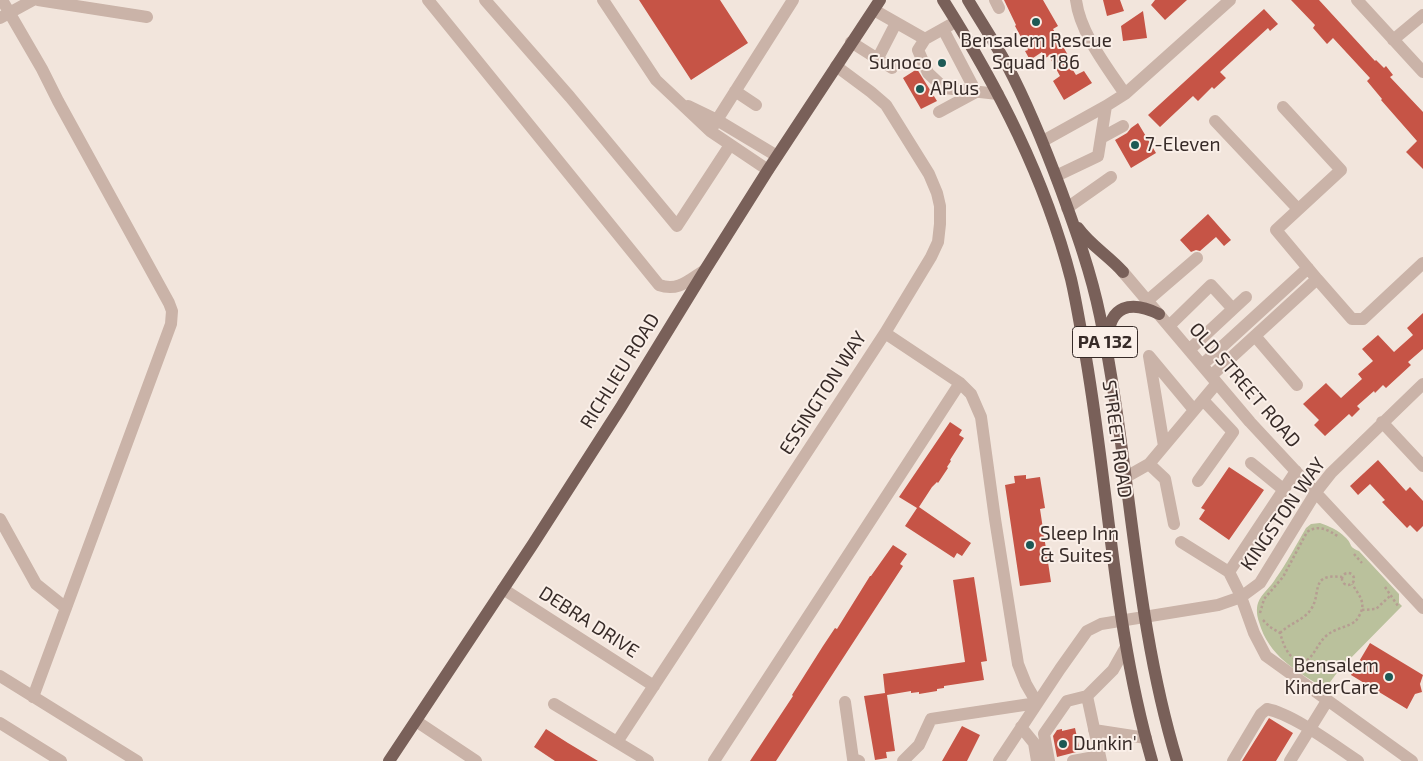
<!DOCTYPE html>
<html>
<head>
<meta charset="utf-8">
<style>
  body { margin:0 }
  canvas { display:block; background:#f2e5dc }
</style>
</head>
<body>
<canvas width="1423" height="761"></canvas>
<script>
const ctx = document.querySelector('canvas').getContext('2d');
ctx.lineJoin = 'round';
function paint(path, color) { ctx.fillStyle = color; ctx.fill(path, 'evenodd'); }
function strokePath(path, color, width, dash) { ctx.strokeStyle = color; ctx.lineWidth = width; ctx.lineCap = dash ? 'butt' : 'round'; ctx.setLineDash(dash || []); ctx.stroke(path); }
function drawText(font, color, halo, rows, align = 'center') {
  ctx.font = font + ' "Exo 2",sans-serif'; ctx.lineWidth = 4; ctx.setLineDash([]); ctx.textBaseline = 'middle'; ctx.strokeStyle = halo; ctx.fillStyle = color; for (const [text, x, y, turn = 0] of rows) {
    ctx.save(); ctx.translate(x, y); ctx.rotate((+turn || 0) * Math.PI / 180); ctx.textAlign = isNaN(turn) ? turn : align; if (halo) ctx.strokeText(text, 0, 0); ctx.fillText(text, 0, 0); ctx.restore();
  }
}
paint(new Path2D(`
  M1320,523C1329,526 1338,530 1345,537C1353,544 1348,547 1359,551L1399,594V603L1402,606L1339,670L1325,689C1296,670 1269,657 1259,622C1257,616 1256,609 1258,603C1261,594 1271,587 1276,578C1287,563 1296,545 1306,528L1311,524Z`), '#bac19c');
paint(new Path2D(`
  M639,0H720L748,43L691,80Z
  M1004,0H1043L1058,26L1053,29L1069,57L1066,59L1076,75L1084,71L1092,83L1064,100L1053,81L1060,76L1049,56L1045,58L1042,52L1030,60L1025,51L1028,50L1015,26L1016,25Z
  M1103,0H1120L1124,11L1107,16Z
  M1155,0H1187L1165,20L1151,5Z
  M1291,0H1319L1375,61L1376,60L1384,68L1386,66L1393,75L1390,77L1423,112V169L1406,152L1417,141L1381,100L1382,99L1367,81L1370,78L1333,38L1327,44L1313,28L1315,25Z
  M1264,9L1278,24L1270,31L1268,28L1220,72L1226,78L1214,89L1212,87L1198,101L1193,96L1160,127L1148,115Z
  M1143,11L1147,38L1123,41L1121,26Z
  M917,69L937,101L921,109L903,78Z
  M1138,123L1156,153L1131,168L1115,140L1127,133L1131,128Z
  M1208,214L1231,240L1224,246L1216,237L1200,251L1196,250L1191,252L1180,240Z
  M1423,313V349L1408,362L1411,365L1386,388L1383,385L1375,393L1374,391L1357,406L1360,409L1352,417L1349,414L1325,436L1314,425L1319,420L1303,404L1326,383L1341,398L1362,379L1358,374L1373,361L1362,349L1378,335L1394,352L1413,335L1407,328Z
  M950,422L962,430L959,435L964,438L950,460L951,461L947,467L948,468L938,483L937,482L932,487L919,507L971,543L962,556L957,553L954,558L905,526L917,508L899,497Z
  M1378,460L1406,491L1410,487L1423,501V526L1417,532L1410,525L1407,528L1382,502L1385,500L1370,484L1358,495L1350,486Z
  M1229,467L1264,490L1229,540L1199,519L1205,510L1201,508Z
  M1026,475V479L1040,477L1045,508L1040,509L1051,582L1020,586L1005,485L1015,483L1014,476Z
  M893,545L907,554L900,564L903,566L776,761H750L793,696L792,695L823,646L835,628L837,629L870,576H871Z
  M974,577L987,661L981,662L984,680L944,686V688L937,689V691L919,694V692L911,693V691L887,695L895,751L886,752L887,758L875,760L864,696L885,693L883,674L965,662L953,580Z
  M1370,643L1423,675L1420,684L1422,692L1415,694L1407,709L1351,675Z
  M1269,718L1293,733L1276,761H1242Z
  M962,726L980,735L967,761H942Z
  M1075,728L1080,751L1057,757L1053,736L1057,730L1062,729V731Z
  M546,729L568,743L598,761H555L534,747Z`), '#c65446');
strokePath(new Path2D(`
  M1354,554L1362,563
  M1342 579a6 6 0 1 1 12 0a6 6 0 1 1-12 0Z
  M1385,587L1398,606
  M1362,610L1376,609L1391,595
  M1260,613L1264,599L1283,577L1307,532C1319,524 1328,530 1339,537
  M1263,620L1270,627L1280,633C1284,646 1288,660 1304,662C1315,656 1317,644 1326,636C1334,629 1343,628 1351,624C1355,622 1357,620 1359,616C1367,603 1359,595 1352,584
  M1280,633C1288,625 1298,622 1306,615C1326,597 1305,573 1342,577`), '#b69d92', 2.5, [2.5, 2.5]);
strokePath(new Path2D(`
  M2,0L42,69L58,101L169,303L172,311L171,324L33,697
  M38,0L147,17
  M428,0L659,285C678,292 689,280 705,270
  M485,0L570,97L677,226L730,145
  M603,0L656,80L710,131L768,170
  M995,0L999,8
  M1076,0C1080,33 1107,67 1125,94
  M1357,0L1423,72
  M874,10L925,39L950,25
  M0,18L33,0
  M925,39L918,50L928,73L944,88L998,94
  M1393,40L1423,15
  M851,42L892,68
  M878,58L896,23
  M735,91L756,105
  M688,106L717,120L777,156
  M1283,107L1341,170L1276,230L1317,279
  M939,112L976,92L943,29
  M1215,121L1298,209
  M710,131L793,0
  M1101,138L1123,126
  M1043,141L1106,106L1125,94L1230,0
  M1056,176L1098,156L1106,106
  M1067,208L1111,177
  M1123,272L1250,422L1423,608
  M1147,301L1197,258
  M1233,309L1246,297
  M1169,326L1211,285L1233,309L1189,350
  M885,333L960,383L971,394L981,417L995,519L1018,664L1026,684L1037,703
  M1255,336L1297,385
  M1202,365L1308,268
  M1211,376L1317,279L1352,319H1363L1423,263
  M1382,422L1423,466
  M1164,446L1149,356L1194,410
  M1251,463L1284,490
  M1149,464L1165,479L1174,524
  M1126,477L1149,464L1217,383
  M1198,481L1233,432L1203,400
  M0,519L36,584L66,608
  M1181,542L1229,572L1240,594L1254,633L1266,656L1412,761
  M1229,572L1296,471
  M503,589L654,686
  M0,676L137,761
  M1087,696L1101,761
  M845,702L853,759L859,761
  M554,704L648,761
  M416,721L476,761
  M0,723L61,761
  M1021,727L1034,743L1037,761
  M1094,730L1146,738
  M617,742L885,333L931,257L938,242L940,224V206L937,193L929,174L886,105L871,92L836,66
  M714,761L960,383
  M903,761L919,745L931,719L1037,703
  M999,761L1060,669L1087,631L1101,624L1218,605L1241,597L1260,583L1316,492L1331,473L1423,384
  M1049,761L1044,734L1067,701L1087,696L1113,670L1126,647
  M1073,761L1100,756
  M1233,761L1261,714L1267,709C1293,714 1335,746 1358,761
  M1290,761L1327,701`), '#cab3a8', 12);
strokePath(new Path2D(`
  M943,0C998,87 1045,178 1071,279C1077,305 1081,332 1086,358C1109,492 1114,630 1152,761
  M968,0C981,22 995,43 1007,65C1028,105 1045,147 1061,190C1076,231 1091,272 1100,316C1131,463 1133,616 1177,761
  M1078,228C1090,245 1109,256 1123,272
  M1108,340C1109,305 1131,300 1159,314
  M389,761L533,544L621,407L705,270L768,170L880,0`), '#796059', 12);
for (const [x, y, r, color] of [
  [1036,22,5,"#1d5955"],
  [942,63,5,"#1d5955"],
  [920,89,5,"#1d5955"],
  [1135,145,5,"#1d5955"],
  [1030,545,5,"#1d5955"],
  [1389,677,5,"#1d5955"],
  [1063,744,5,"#1d5955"]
]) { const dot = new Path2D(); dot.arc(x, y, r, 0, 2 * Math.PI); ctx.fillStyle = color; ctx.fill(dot); strokePath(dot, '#faefe8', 2); }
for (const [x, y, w] of [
  [1105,342,65]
]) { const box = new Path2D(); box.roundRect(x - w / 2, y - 15.5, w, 31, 4); ctx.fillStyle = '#faefe8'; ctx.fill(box); strokePath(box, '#372b28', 1); }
drawText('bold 18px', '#372b28', null, [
  ["PA 132",1105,342]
]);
drawText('19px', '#372b28', '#faefe8', [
  ["Bensalem Rescue",1036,41,"center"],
  ["Squad 186",1036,63,"center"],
  ["Sunoco",932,63,"right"],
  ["APlus",930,89],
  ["7-Eleven",1145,145],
  ["Sleep Inn",1040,534],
  ["& Suites",1040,556],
  ["Bensalem",1379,666,"right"],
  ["KinderCare",1379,688,"right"],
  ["Dunkin'",1073,744]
], 'left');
drawText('19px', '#372b28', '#faefe8', [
  ["RICHLIEU ROAD",620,371,-58],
  ["OLD STREET ROAD",1245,385,49],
  ["ESSINGTON WAY",823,393,-57],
  ["STREET ROAD",1117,439,82],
  ["KINGSTON WAY",1283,514,-55],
  ["DEBRA DRIVE",589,622,33]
]);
</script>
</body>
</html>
